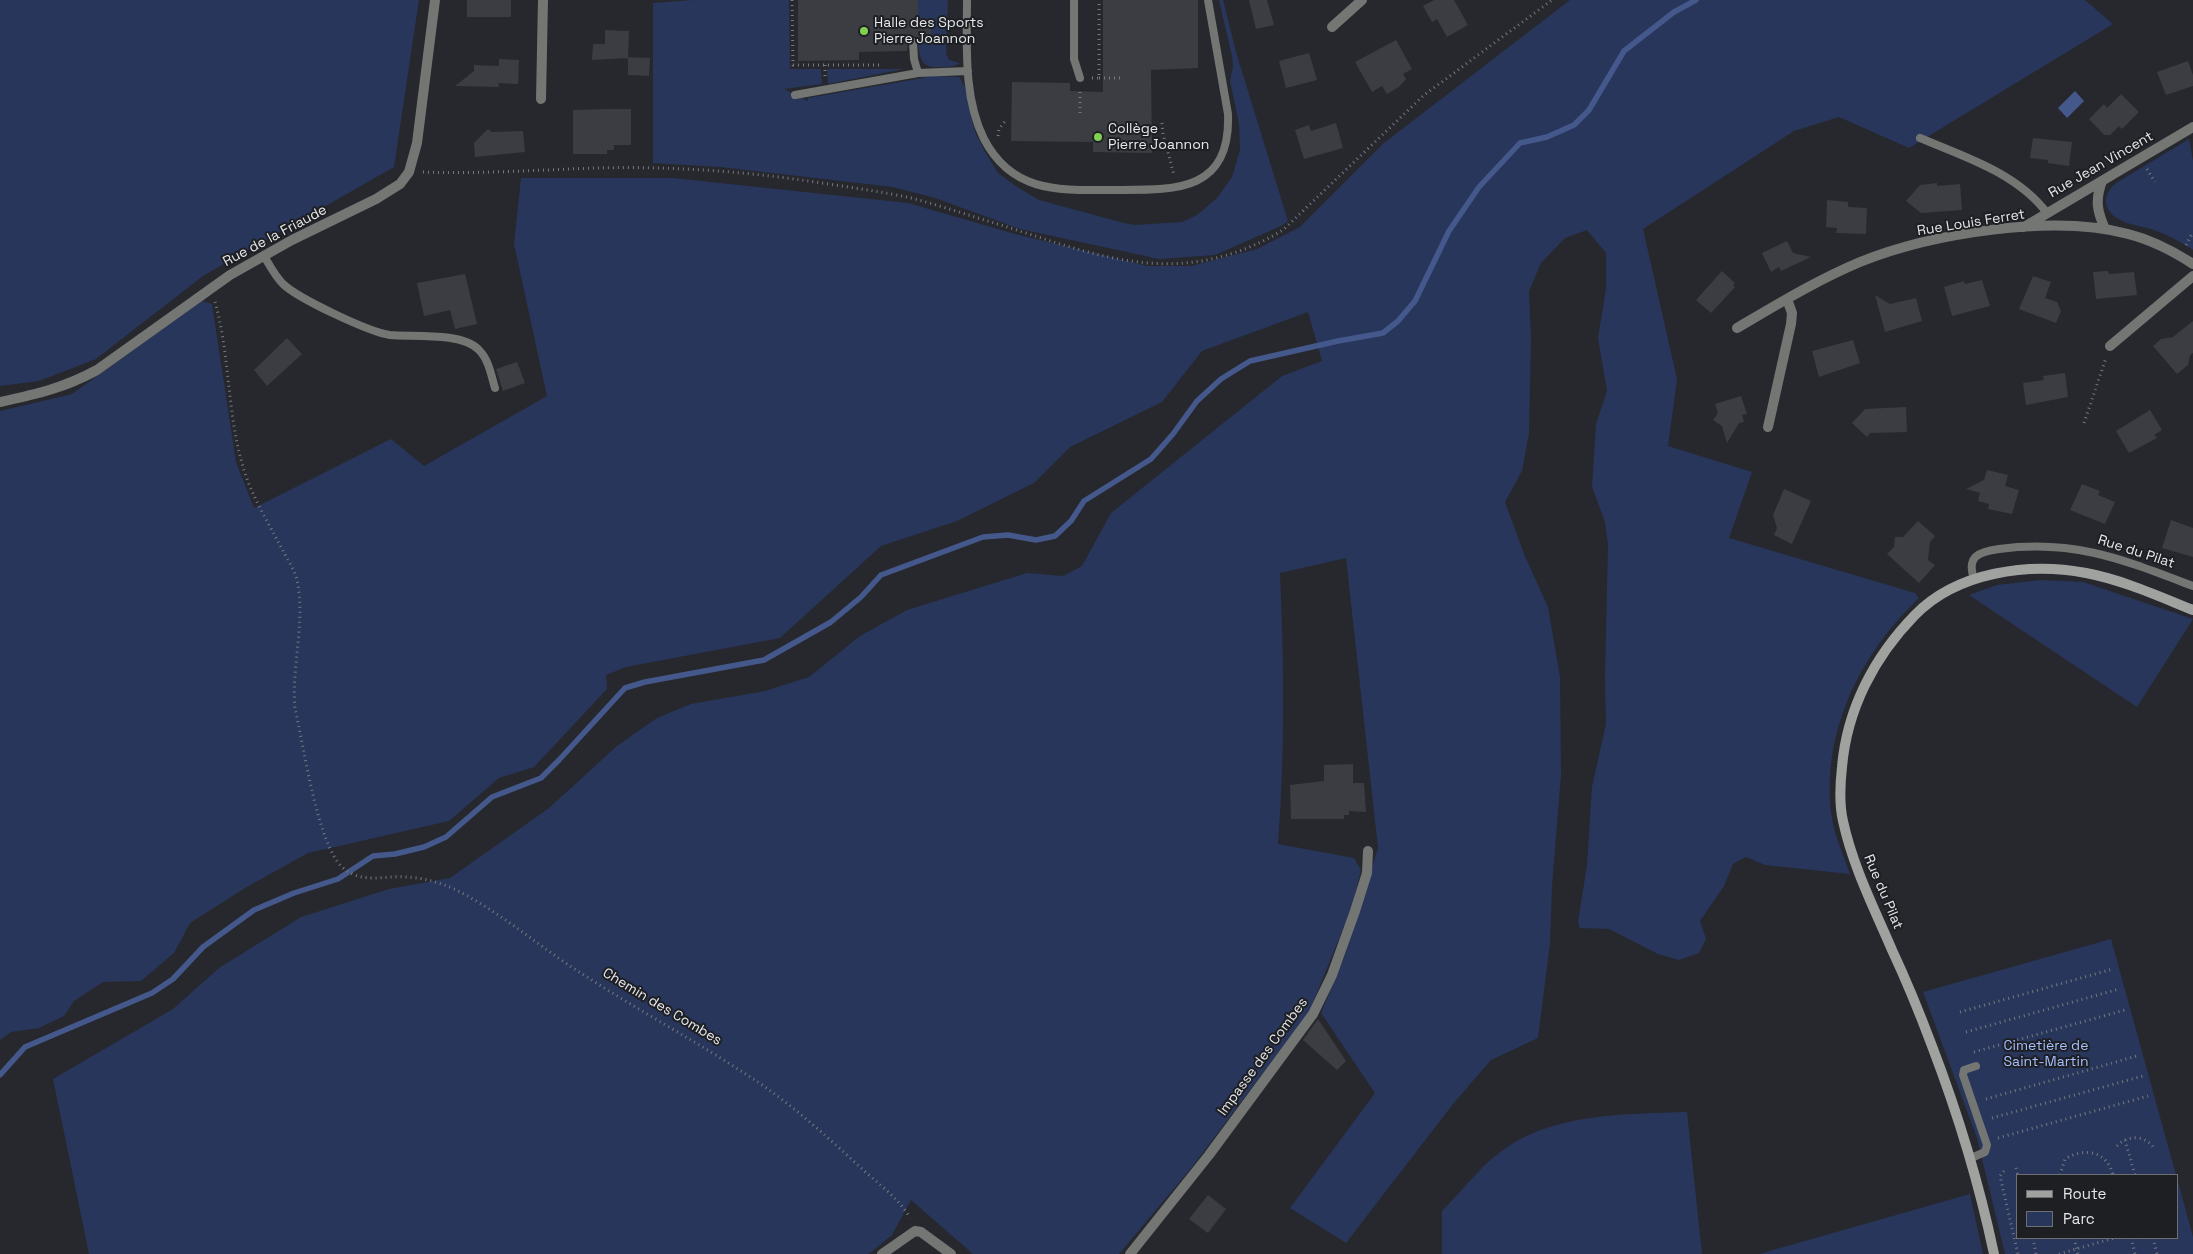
<!DOCTYPE html>
<html>
<head>
<meta charset="utf-8">
<style>
  body { margin:0 }
  #map { position:relative; width:2193px; height:1254px; overflow:hidden; background:#26282d; font-family:"Space Grotesk",sans-serif }
  canvas { display:block }
  .legend { position:absolute; left:2016px; top:1174px; width:162px; height:65px; box-sizing:border-box; background:#1d1f23; border:1px solid #6d6f73; margin:0; padding:6px 9px; list-style:none; font-size:15px; color:#e6e7ea }
  .legend li { display:flex; align-items:center; gap:10px; height:25px }
  .legend b { width:25px; border:1px solid #6d6f73 }
</style>
</head>
<body>
<div id="map">
<canvas width="2193" height="1254"></canvas>
<ul class="legend">
<li><b style="height:6px;background:#9fa29e"></b>Route</li>
<li><b style="height:14px;background:#28365b"></b>Parc</li>
</ul>
</div>
<script>
const ctx = document.querySelector('canvas').getContext('2d');
ctx.lineJoin = 'round';
function paint(path, color) { ctx.fillStyle = color; ctx.fill(path, 'evenodd'); }
function strokePath(path, color, width, dash) { ctx.strokeStyle = color; ctx.lineWidth = width; ctx.lineCap = dash ? 'butt' : 'round'; ctx.setLineDash(dash || []); ctx.stroke(path); }
function drawText(font, color, halo, rows, align = 'center') {
  ctx.font = font + ' "Space Grotesk",sans-serif'; ctx.lineWidth = 4; ctx.setLineDash([]); ctx.textBaseline = 'middle'; ctx.strokeStyle = halo; ctx.fillStyle = color; for (const [text, x, y, turn = 0] of rows) {
    ctx.save(); ctx.translate(x, y); ctx.rotate((+turn || 0) * Math.PI / 180); ctx.textAlign = isNaN(turn) ? turn : align; if (halo) ctx.strokeText(text, 0, 0); ctx.fillText(text, 0, 0); ctx.restore();
  }
}
paint(new Path2D(`
  M0,0H419L394,167L203,276L96,359L39,381L0,386Z
  M693,0H789L790,69H821L822,84L784,89L808,101V98L934,76L959,77L965,87L975,132L984,150L998,173L1017,187L1039,200L1124,223L1135,225L1182,222L1197,215L1217,198L1232,177L1240,150L1239,124L1230,81L1233,67L1232,56L1219,0H1223L1236,52L1288,221L1281,226L1215,255L1159,259L1020,229L935,198L893,187L720,167L653,163V3Z
  M918,0H948L946,54L949,60L960,63C954,67 948,67 941,67C921,68 920,60 918,42H931V19H918Z
  M1570,0H2085L2113,24L1909,148L1839,117L1794,131L1643,229L1677,379L1668,446L1752,472L1729,538L1915,593L1919,598C1859,655 1820,735 1832,819C1835,837 1844,856 1850,874L1765,865L1746,857L1733,864L1724,886L1700,921L1706,939L1699,953L1679,960L1658,954L1609,929L1580,928L1578,922L1587,865L1592,787L1606,724L1605,678L1608,545L1605,522L1592,487L1596,424L1607,391L1598,338L1606,289V253L1587,230L1565,238L1541,263L1529,291L1531,339L1529,433L1522,471L1505,502L1524,554L1548,607L1560,677L1561,774L1552,886L1550,944L1538,1038L1491,1060L1453,1104L1346,1243L1290,1208L1375,1093L1321,1013L1345,955L1378,848L1346,558L1280,573C1284,664 1285,753 1278,844L1354,858L1361,870L1352,907L1309,1012L1192,1167L1119,1254H973L911,1200L892,1235L869,1254H89L53,1079L173,1009L219,968L301,917L389,889L450,878L549,808L617,746L657,718L691,704L765,691L809,677L860,636L907,610L1027,573L1063,576L1082,566L1111,513L1282,376L1322,361L1308,312L1202,351L1162,402L1070,447L1034,483L957,521L881,546L780,638L626,667L606,675L607,689L534,767L499,778L449,821L308,853L245,888L190,923L174,953L141,981L103,982L74,1001L64,1016L39,1028L11,1032L0,1040V411L72,394L202,301L212,304L236,462L254,508L391,439L424,466L547,396L514,244L521,178H673L908,203L1015,234L1147,266H1191L1257,249L1300,227L1384,143Z
  M827,69H904L828,84Z
  M2189,139L2193,161V250C2181,242 2168,235 2154,230C2139,225 2109,223 2106,203C2105,195 2110,188 2116,183Z
  M2041,580L2083,582L2193,619L2137,707L1969,595L1997,585Z
  M2111,939L2176,1175H2017V1238H2177V1178L2193,1237V1254H2005L1977,1138L1923,992Z
  M1687,1112L1702,1254H1442V1211C1460,1193 1479,1168 1499,1153C1549,1113 1626,1114 1687,1112Z
  M1970,1194L1983,1254H1759Z`), '#28365b');
paint(new Path2D(`
  M2075,91L2084,101L2067,118L2058,108Z`), '#44588c');
strokePath(new Path2D(`
  M0,1075L25,1047L152,993L173,979L203,947L254,910L294,893L338,879L373,856L395,854L424,847L446,837L492,797L541,778L559,760L625,688L645,682L764,660L831,622L861,597L881,575L983,537L1008,535L1036,540L1055,536L1071,521L1084,501L1151,459L1173,434L1197,401L1221,379L1250,361L1338,341L1383,333L1398,321L1415,301L1449,231L1479,187L1520,143L1547,137L1574,125L1589,110L1624,51L1674,12L1696,0`), '#44588c', 5.5);
paint(new Path2D(`
  M467,0H511V17H467Z
  M798,0H918V19H931V42H919L916,37L912,36L908,40L907,51L859,52V60L798,61Z
  M1103,0H1198V68L1151,70L1152,153L1093,152V142L1011,141L1012,82L1070,83V91L1103,92Z
  M1249,0H1267L1274,25L1256,29Z
  M1434,0H1454L1468,25L1447,37L1437,19L1432,22L1423,6Z
  M605,30L629,31L628,58L592,60L593,44H605Z
  M1396,40L1412,69L1403,74L1406,79L1399,87L1387,94L1382,86L1372,92L1355,62Z
  M1309,53L1317,80L1286,88L1279,61Z
  M628,57L650,58L649,76L628,75Z
  M499,59L519,60L518,84L498,83L499,87L455,86L474,71V65L499,66Z
  M2188,61L2193,75V86L2166,95L2157,72Z
  M2121,94L2139,112L2122,129L2119,126L2110,135H2104L2089,119L2104,104L2107,108Z
  M607,109H631V145H614V150H607V154H573V110Z
  M1336,123L1343,148L1304,159L1295,130L1309,125L1311,131Z
  M488,129L492,132L523,131L525,152L475,157L474,143Z
  M2033,138L2072,142L2069,166L2048,163V160L2030,158Z
  M1937,183V186L1960,184L1962,210L1921,213L1906,201L1920,185Z
  M1827,200L1848,202V207L1867,208L1866,234L1836,233L1837,228L1826,227Z
  M1787,241L1793,253L1811,257L1781,271L1779,267L1771,272L1762,253Z
  M1722,271L1735,283L1733,285L1735,287L1711,313L1696,300Z
  M2108,271L2109,274L2134,272L2137,295L2096,299L2093,272Z
  M465,274L477,324L455,329L450,310L424,316L417,283Z
  M2033,276L2051,282L2045,298L2057,302L2061,311L2056,323L2019,309Z
  M1982,280L1990,306L1952,316L1944,287L1964,281L1965,284Z
  M1875,295L1890,304L1916,298L1922,321L1885,332Z
  M2193,321V353L2190,355L2188,365L2177,374L2153,346L2161,339L2173,337Z
  M287,338L302,354L267,386L254,370Z
  M1853,340L1860,363L1819,377L1812,351Z
  M517,362L525,383L503,391L496,369Z
  M2065,373L2068,397L2026,405L2023,383L2044,380L2043,376Z
  M1741,396L1747,414L1742,415L1744,422L1739,423L1727,443L1722,426L1713,420L1718,413L1715,404Z
  M1906,407L1907,432L1870,433L1867,437L1852,423L1865,409Z
  M2150,410L2162,430L2154,435L2157,438L2129,453L2116,431Z
  M1987,470L2008,475L2005,486L2019,490L2012,514L1988,509L1989,504L1978,501L1980,493L1966,489L1984,480Z
  M2082,484L2100,491L2098,495L2115,502L2105,524L2070,510Z
  M1784,489L1811,501L1792,544L1774,535L1777,528L1773,515Z
  M2171,520L2193,528V557L2162,548Z
  M1918,521L1935,536L1930,542L1928,560L1935,565L1919,583L1887,554L1894,547L1895,537H1903Z
  M1353,764V783H1364L1366,812L1349,811V815H1344V819H1291L1290,785L1324,781V765Z
  M1318,1019L1346,1061L1337,1070L1303,1040Z
  M1208,1195L1226,1209L1208,1233L1189,1219Z`), '#3b3d42');
strokePath(new Path2D(`
  M792,0L793,65H882
  M825,65V76
  M1092,78H1099V0
  M1099,78H1123
  M1080,113V89
  M1162,123L1163,134L1174,175
  M998,136L999,129L1006,120
  M2147,169L2155,182
  M423,172C481,174 538,170 595,168C668,166 743,171 815,182C847,187 879,191 911,198C938,205 965,214 991,222C1042,237 1095,259 1149,263C1197,267 1242,255 1283,230L1423,96L1552,0
  M2186,245L2193,232
  M215,302C230,355 227,411 242,463C250,494 268,522 282,549C287,559 295,570 297,580C306,622 291,667 295,709C304,746 317,843 342,867C362,885 384,875 407,877C423,878 438,882 452,888C500,911 539,947 584,975C636,1009 692,1039 744,1073C786,1099 824,1134 860,1167C877,1183 899,1198 910,1218
  M2084,423L2106,358
  M1960,1012L2113,969
  M1966,1032L2119,989
  M1974,1052L2125,1010
  M1986,1099L2137,1056
  M1992,1118L2143,1076
  M1998,1138L2148,1096
  M2125,1140L2135,1175
  M2117,1146C2128,1134 2147,1135 2155,1150
  M2016,1168L2018,1175
  M2004,1171L2000,1176L2018,1254
  M2060,1175L2065,1159C2085,1147 2107,1151 2113,1175
  M2033,1238L2036,1254
  M2074,1238L2078,1254
  M2131,1238L2135,1254
  M2153,1238L2157,1254
  M2059,1254L2114,1238`), '#77797d', 3, [1, 4]);
strokePath(new Path2D(`
  M967,0C967,45 963,97 984,139C1013,195 1063,190 1117,190C1175,190 1231,192 1228,114L1208,0
  M1074,0V59L1080,78
  M913,42L914,59L918,73
  M795,95L918,73L968,71
  M1920,138C1965,157 2017,173 2047,213
  M264,256C270,266 275,276 283,284C299,299 369,332 390,335C414,337 462,332 479,350C489,360 491,375 495,388
  M1974,579C1966,556 1979,552 1999,549C2075,539 2124,560 2193,586
  M1971,1158L1985,1152L1987,1145L1963,1075L1964,1070L1976,1066`), '#747673', 8);
strokePath(new Path2D(`
  M1332,27L1362,0
  M541,99L543,0
  M2102,181C2095,200 2097,211 2105,229
  M2024,227L2193,127
  M1737,328C1778,304 1817,280 1860,262C1932,233 2054,214 2128,234C2152,240 2173,251 2193,264
  M2110,346L2193,276
  M0,402C37,394 64,388 97,370L230,275L292,240L376,199L400,184L409,172L417,143L435,0
  M1768,427L1791,324L1792,313L1787,299
  M882,1254L915,1231L921,1232L951,1254
  M1130,1254L1209,1155L1313,1014L1332,975L1355,911L1367,873L1368,851`), '#747673', 10);
strokePath(new Path2D(`
  M1994,1254C1979,1183 1958,1114 1932,1046C1920,1014 1907,982 1892,950C1874,908 1853,867 1843,821C1839,804 1840,785 1842,767C1847,709 1874,657 1915,615C1957,572 2028,562 2086,573C2123,580 2158,596 2193,610`), '#9fa29e', 10);
for (const [x, y, r, color] of [
  [864,31,5,"#80d051"],
  [1098,137,5,"#80d051"]
]) { const dot = new Path2D(); dot.arc(x, y, r, 0, 2 * Math.PI); ctx.fillStyle = color; ctx.fill(dot); strokePath(dot, '#1d1f23', 2); }
drawText('14px', '#e6e7ea', '#1d1f23', [
  ["Halle des Sports",874,23],
  ["Pierre Joannon",874,39],
  ["Collège",1108,129],
  ["Pierre Joannon",1108,145]
], 'left');
drawText('14px', '#e6e7ea', '#1d1f23', [
  ["Rue Jean Vincent",2101,165,-30],
  ["Rue Louis Ferret",1971,223,-9],
  ["Rue de la Friaude",275,236,-28],
  ["Rue du Pilat",2136,552,18],
  ["Rue du Pilat",1883,892,67],
  ["Chemin des Combes",662,1007,31],
  ["Impasse des Combes",1263,1057,-54]
]);
drawText('14px', '#a6bfff', '#1d1f23', [
  ["Cimetière de",2046,1046],
  ["Saint-Martin",2046,1062]
]);
</script>
</body>
</html>
